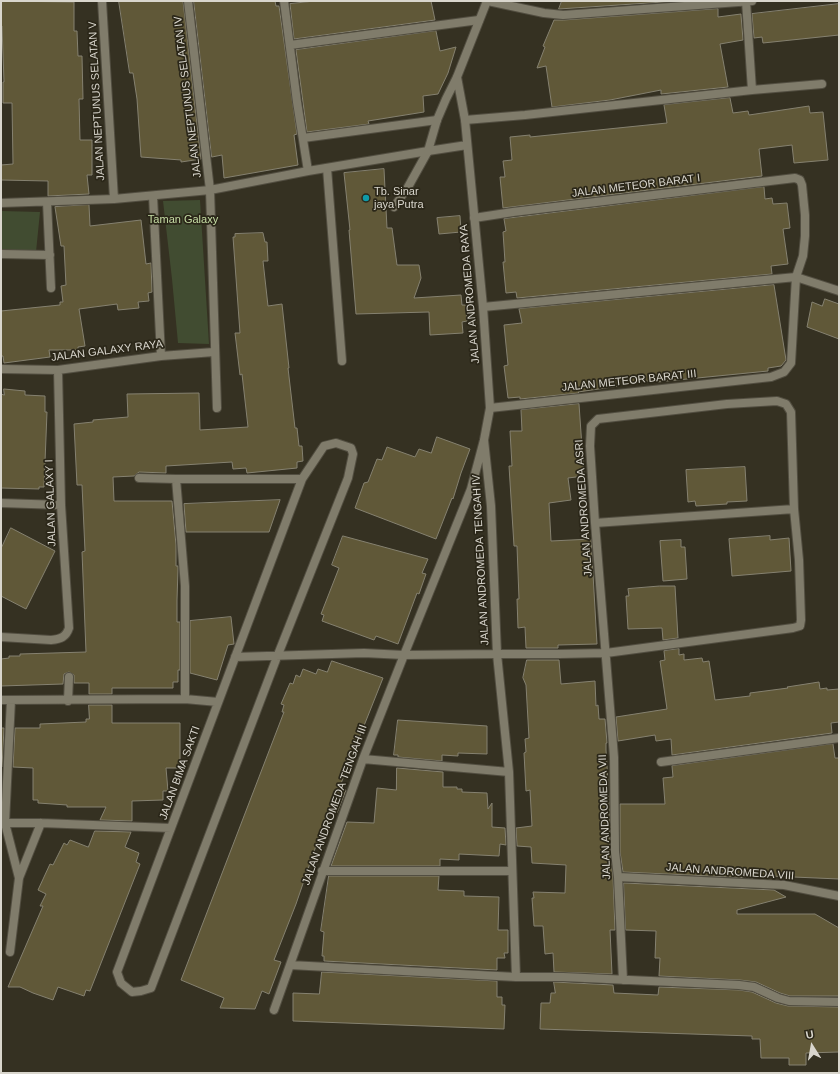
<!DOCTYPE html>
<html>
<head>
<meta charset="utf-8">
<style>
  body { margin:0 }
  #map { position:relative; width:840px; height:1074px; overflow:hidden; background:#353122; font-family:Helvetica,sans-serif }
  canvas { display:block }
  .frame { position:absolute; inset:0; border:2px solid #d9d6cd; pointer-events:none }
  .north { position:absolute; left:792px; top:1026px; width:40px; height:40px; -webkit-text-stroke:3px #2b2719; paint-order:stroke; rotate:349deg; font-size:11px; font-weight:700; line-height:16px; text-align:center; color:#d9d6cd }
  .north::after { content:''; display:block; margin:auto; width:14px; height:18px; background:#d9d6cd; clip-path:polygon(50% 0,100% 100%,50% 72%,0 100%) }
</style>
</head>
<body>
<div id="map">
<canvas width="840" height="1074"></canvas>
<div class="frame"></div>
<div class="north">U</div>
</div>
<script>
const ctx = document.querySelector('canvas').getContext('2d');
ctx.lineJoin = 'round';
function paint(path, color) { ctx.fillStyle = color; ctx.fill(path, 'evenodd'); }
function strokePath(path, color, width, dash) { ctx.strokeStyle = color; ctx.lineWidth = width; ctx.lineCap = dash ? 'butt' : 'round'; ctx.setLineDash(dash || []); ctx.stroke(path); }
function drawText(font, color, halo, rows, align = 'center') {
  ctx.font = font + ' Helvetica,sans-serif'; ctx.lineWidth = 3.5; ctx.setLineDash([]); ctx.textBaseline = 'middle'; ctx.strokeStyle = halo; ctx.fillStyle = color; for (const [text, x, y, turn = 0] of rows) {
    ctx.save(); ctx.translate(x, y); ctx.rotate((+turn || 0) * Math.PI / 180); ctx.textAlign = isNaN(turn) ? turn : align; if (halo) ctx.strokeText(text, 0, 0); ctx.fillText(text, 0, 0); ctx.restore();
  }
}
paint(new Path2D(`
  M200,200L209,344L178,343L172,279L163,201Z
  M1,211L40,212L36,252L1,249Z`), '#414c31');
const building = new Path2D(`
  M1,1L74,2V31H77L78,56H82L83,99H79L80,140H92V175H87L89,194L48,196V181L1,180V165L13,164L12,103H3V82H4L2,26H1Z
  M119,1H183L201,159L181,162V160L141,157L137,99L133,73H130Z
  M194,1H275L276,6H279L297,134L294,135L298,165L224,178L222,155L212,157Z
  M315,1H431L435,20L294,39L290,4Z
  M562,1H678L559,9Z
  M839,4V35L763,43L762,37L754,38L752,14Z
  M718,9V17L741,14V15L743,40L720,44L728,87L661,94V90L610,100L552,107L546,66L537,68L545,47L543,46L554,20H563Z
  M436,31L440,51L456,47L448,73L438,94L423,96L424,112L368,121L369,124L307,132L296,50Z
  M730,98L733,113L748,111L749,115L809,106L810,113L823,112L828,160L794,163L792,145L759,149L762,176L503,208L500,177H505L503,161L512,160L510,137L530,135V137L667,123L664,105Z
  M384,169L387,228H392L397,265H419L421,278L414,298L461,295L462,305H466L467,321L462,322L463,333L430,335L429,312L356,314L349,230H350L344,173Z
  M764,187L765,199L772,198L773,204L787,203L790,228L783,229L788,264L771,266L772,274L517,298L516,292L506,293L503,262H505L503,232L506,231L504,219Z
  M89,205L90,226L141,220L146,264L151,263L152,292L148,293L149,301L138,302L139,308L118,310L117,304L79,309L85,346L78,347V350H49L50,357L4,363L3,356H1V311L60,305V302H63L61,286L66,285L64,246H61L55,207Z
  M460,216L461,232L439,234L437,218Z
  M263,233L265,242H267L268,261H263L268,306L282,304L289,368H288L295,428H297L299,446H302L303,461L297,462V468L247,473L246,468L233,469L232,462L166,466V473L139,472L134,476L113,477L114,501H172L176,545V566H178V569L177,600V622H180V670H178V682H173V688H112V694H89V683H74V675L69,672L64,674L63,684L1,686V659L9,658V656H20V654L86,652L82,552L85,551L82,485H77L74,424L93,422V420L128,417L127,394L199,393L200,430L248,427L242,374L240,375L235,333H240L233,237H235V234Z
  M774,285L786,360L781,366L768,368V371L657,382V380L618,384L619,386L578,392L579,393L520,399V397L508,398L504,366L508,365L504,325L522,323L519,309Z
  M825,299L839,304V339L807,327L812,302L822,306Z
  M4,389L25,391V395L45,396V412H47L44,487H39V489L1,488V394L4,395Z
  M579,404L584,476L568,478L571,500L549,503L551,541L591,539L597,644L558,645V648H526L525,627L518,628L517,599H519L517,546H514L509,466H512L510,431H522L521,410Z
  M437,437L470,449L461,473L453,499L452,498L436,539L355,508L364,483L368,482L377,459L382,460L387,447L415,457L419,449L431,453Z
  M745,467L747,501L727,502V504L696,506L695,501L688,502L686,470Z
  M280,500L269,532H186L184,504Z
  M11,528L55,551L26,609L1,596V549Z
  M343,536L428,559L422,573L426,574L419,594L417,593L398,644L376,636L374,640L322,621L324,615L321,614L339,568L332,565Z
  M770,536V540L789,538L791,571L732,576L729,539Z
  M681,540V547H685L687,579L663,581L660,541Z
  M660,586H675L678,638L663,640L662,628L628,629L626,596H629L628,589Z
  M231,617L234,644L228,645L217,680L190,673V621Z
  M679,649V655L684,654V660L702,658L703,662L709,661L715,700L750,696V693L788,688L787,687L819,682L820,689L827,688V690L839,689V722L831,723L832,733L672,755L671,739L656,741L655,735L618,741L616,717L667,709L660,661L665,660L664,651Z
  M527,660H559L561,684L595,681L596,706L598,705L599,719H605L607,743H606V750L609,799L610,852L613,877L615,930H610L612,974L554,972L553,953L545,954L543,926H534L532,898H534L533,892L565,893L566,865L532,863L531,847L517,846L516,828L532,826L530,790L526,791L524,753L526,752L525,739L529,738L526,685L523,678Z
  M332,661L383,678L340,786V788L346,790L337,813L328,811L296,904L274,960L281,962L269,994L262,991L255,1009L220,1008L224,998L181,980L284,712H282L284,705L281,704L290,683L293,684L296,675L300,677L303,669L316,674L318,669L327,672Z
  M89,705H112V723H180V768H166L168,791H163V800L132,801V821L100,820L106,807H67V805L38,803V800H33V768L13,767L15,728H40V724L86,722V719H89Z
  M398,720L487,726V754L458,753V756L442,755V761L398,757V755H394Z
  M1,728H4L2,767H1Z
  M833,744L835,758H839V879L748,875L753,878L623,872L620,852V804H665L663,778L673,777L672,766Z
  M397,768L443,772V787H457V789H462V792L487,793L488,809L492,803V827L505,828L506,845L500,844L499,856L459,854V860L440,859V866H331L347,822L374,823L377,788L396,790Z
  M95,831L131,832L125,847L139,853L136,862L140,864L90,991L86,990L84,996L58,987L53,1000L33,993L20,987H8L43,906H40L46,894L38,890L50,864L53,865L64,843L67,845L70,840L88,847Z
  M329,876H439L438,890L464,891V896L499,897L498,930H508V953H504L505,958H497V970L324,961V956H322L324,932L321,931Z
  M624,883L774,890L786,897L737,910V914H815L839,928V996H790L780,993L756,982L740,980L659,976L660,958H655L656,931L626,930Z
  M322,972L497,981V997H502V1005H505L504,1029L293,1021V993L319,994Z
  M554,982L613,985L614,993L658,995L659,987L739,990L752,992L776,1003L788,1006L839,1007V1052L806,1053V1065H789V1058H761L760,1039H752V1036L540,1029L541,1003H550L551,993H555Z`);
paint(building, '#605838');
strokePath(building, '#858170', 1);
const service = new Path2D(`
  M327,168L342,361
  M394,207L408,187L428,151`);
const minor = new Path2D(`
  M102,1L114,199
  M188,1L210,190L217,408
  M284,1L297,102L308,171
  M488,1L544,13L563,15L752,1
  M746,1L752,90
  M290,45L479,20
  M465,120L525,115L752,90L822,84
  M303,138L437,120
  M153,196L161,356
  M47,202L51,288
  M1,203L114,199L210,190L308,171L428,151
  M474,218L513,212L795,178L800,180L802,185L805,215V236L803,256L796,277L791,363L784,372L771,377L490,408
  M1,254L50,255
  M483,307L796,277L839,291
  M1,369L58,370L161,356L214,352
  M336,443L351,448L353,454L348,478L277,657L151,988L141,991L132,992L121,983L117,972L302,479L324,446Z
  M139,478L176,479
  M1,503L61,505
  M595,523L794,509
  M1,637L51,640C61,639 66,637 69,628L61,505L58,370
  M235,657L364,653L404,655L363,759L274,1010
  M185,699V586L176,479H302
  M1,700L185,699L218,702
  M11,700L5,823L19,878
  M68,701L69,677
  M363,759L509,772
  M661,762L839,738
  M1,823H41L171,828
  M322,871H512
  M618,877L784,885L839,896
  M10,952L19,878L41,823
  M290,965L516,977H563L739,985L754,987L778,998L789,1001L839,1002
  M516,977L509,772L497,654H559L606,653L793,628L800,626L801,620L799,560L794,509L791,412L786,404L777,401L727,404L598,419L591,426L590,446L595,523L614,757L615,852L618,877L623,980`);
const tertiary = new Path2D(`
  M457,77L465,120L483,307L490,408L484,440L471,489L404,655L497,654L491,506L484,440
  M467,145L428,151L437,120L446,99L457,77L487,1`);
strokePath(service, '#524e41', 10);
strokePath(minor, '#524e41', 10);
strokePath(tertiary, '#524e41', 10);
strokePath(service, '#807c6b', 8);
strokePath(minor, '#807c6b', 8);
strokePath(tertiary, '#807c6b', 8);
for (const [x, y, r, color] of [
  [366,198,4,"#0f9aa8"]
]) { const dot = new Path2D(); dot.arc(x, y, r, 0, 2 * Math.PI); ctx.fillStyle = color; ctx.fill(dot); strokePath(dot, '#2b2719', 1.5); }
drawText('11px', '#d9d6cd', '#2b2719', [
  ["JALAN NEPTUNUS SELATAN IV",188,97,-97],
  ["JALAN NEPTUNUS SELATAN V",97,101,-93],
  ["JALAN METEOR BARAT I",636,186,-7],
  ["JALAN ANDROMEDA RAYA",470,294,-95],
  ["JALAN GALAXY RAYA",107,351,-7],
  ["JALAN METEOR BARAT III",629,381,-6],
  ["JALAN GALAXY I",51,503,-92],
  ["JALAN ANDROMEDA ASRI",584,508,-94],
  ["JALAN ANDROMEDA TENGAH IV",481,560,-93],
  ["JALAN BIMA SAKTI",180,773,-70],
  ["JALAN ANDROMEDA TENGAH III",335,805,-70],
  ["JALAN ANDROMEDA VII",605,817,-92],
  ["JALAN ANDROMEDA VIII",730,872,4]
]);
drawText('11px', '#d9d6cd', '#2b2719', [
  ["Tb. Sinar",374,192],
  ["jaya Putra",374,205]
], 'left');
drawText('11px', '#c5dca4', '#2b2719', [
  ["Taman Galaxy",183,220]
]);
</script>
</body>
</html>
